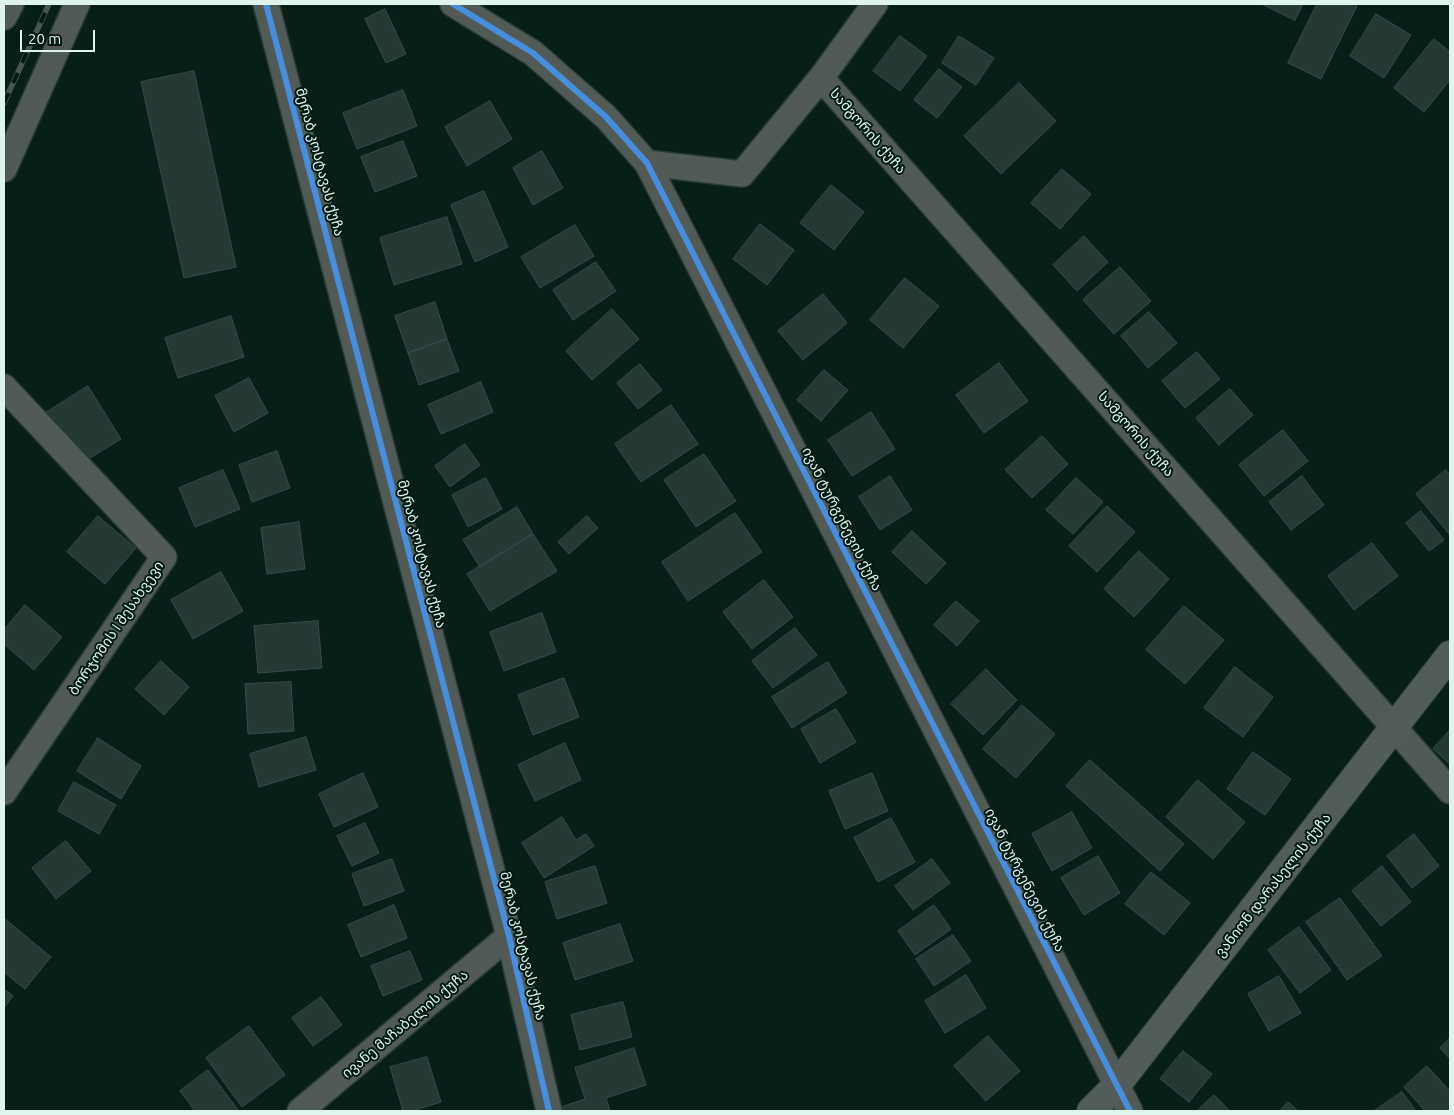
<!DOCTYPE html>
<html>
<head>
<meta charset="utf-8">
<style>
  body { margin:0 }
  #map { position:relative; width:1454px; height:1115px; overflow:hidden; background:#081e18; font-family:Ubuntu,sans-serif }
  canvas { display:block }
  .frame { position:absolute; inset:0; border:5px solid #dff4ed; pointer-events:none }
  .scale { position:absolute; left:20px; top:30px; width:75px; height:22px; box-sizing:border-box; border:2px solid #dff4ed; border-top:0; padding-left:6px; font-size:15px; line-height:18px; white-space:nowrap; color:#dff4ed; -webkit-text-stroke:4px #001b14; paint-order:stroke }
</style>
</head>
<body>
<div id="map">
<canvas width="1454" height="1115"></canvas>
<div class="frame"></div>
<div class="scale">20 m</div>
</div>
<script>
const ctx = document.querySelector('canvas').getContext('2d');
ctx.lineJoin = 'round';
function paint(path, color) { ctx.fillStyle = color; ctx.fill(path, 'evenodd'); }
function strokePath(path, color, width, dash) { ctx.strokeStyle = color; ctx.lineWidth = width; ctx.lineCap = dash ? 'butt' : 'round'; ctx.setLineDash(dash || []); ctx.stroke(path); }
function drawText(font, color, halo, rows, align = 'center') {
  ctx.font = font + ' Ubuntu,"Noto Sans Georgian",sans-serif'; ctx.lineWidth = 4; ctx.setLineDash([]); ctx.textBaseline = 'middle'; ctx.strokeStyle = halo; ctx.fillStyle = color; for (const [text, x, y, turn = 0] of rows) {
    ctx.save(); ctx.translate(x, y); ctx.rotate((+turn || 0) * Math.PI / 180); ctx.textAlign = isNaN(turn) ? turn : align; if (halo) ctx.strokeText(text, 0, 0); ctx.fillText(text, 0, 0); ctx.restore();
  }
}
const building = new Path2D(`
  M1262,4H1303L1295,20Z
  M1317,4H1353L1357,6L1321,79L1288,63Z
  M385,9L406,54L386,63L365,19Z
  M1376,14L1411,35L1384,78L1350,56Z
  M900,36L927,56L900,91L873,71Z
  M959,36L994,58L976,85L942,63Z
  M1434,39L1450,52V80L1424,112L1394,88Z
  M939,69L962,87L937,118L914,100Z
  M194,71L236,267L184,278L141,82Z
  M1019,83L1056,121L1001,174L964,136Z
  M403,90L417,126L357,149L343,113Z
  M490,101L512,139L467,166L445,127Z
  M403,141L417,176L375,192L361,157Z
  M542,151L563,188L533,205L513,168Z
  M1062,169L1091,194L1060,229L1031,203Z
  M831,185L864,212L834,250L800,223Z
  M484,191L508,247L475,262L451,205Z
  M447,217L462,264L394,285L380,238Z
  M760,224L794,250L767,285L733,259Z
  M575,225L594,256L540,288L521,257Z
  M1084,236L1108,262L1077,291L1053,265Z
  M596,262L616,291L573,320L553,290Z
  M1120,267L1151,301L1114,334L1083,300Z
  M905,278L939,306L903,348L870,320Z
  M823,294L847,323L803,360L778,331Z
  M435,302L447,339L408,353L395,316Z
  M612,309L639,339L592,380L566,351Z
  M1149,312L1177,343L1148,368L1121,336Z
  M231,316L244,357L178,378L165,338Z
  M447,339L459,371L419,385L408,353Z
  M1197,352L1220,379L1185,408L1162,381Z
  M999,363L1028,401L984,433L956,395Z
  M640,364L662,390L638,409L617,383Z
  M824,370L848,390L821,421L797,400Z
  M249,378L268,413L234,432L215,396Z
  M481,382L493,412L441,434L428,405Z
  M88,386L121,439L80,464L47,412Z
  M1230,389L1253,415L1219,445L1196,418Z
  M671,405L698,444L641,482L615,444Z
  M871,412L895,449L852,476L828,440Z
  M1283,430L1308,461L1264,496L1239,465Z
  M1042,436L1068,464L1032,498L1005,470Z
  M465,444L480,465L450,487L435,466Z
  M277,451L290,488L252,502L239,465Z
  M704,454L736,501L696,527L664,480Z
  M223,470L240,509L195,527L179,488Z
  M1446,470L1450,475L1449,534L1416,494Z
  M890,476L912,510L880,530L859,497Z
  M1302,476L1324,505L1291,530L1269,502Z
  M486,478L502,509L468,527L452,495Z
  M1076,478L1103,502L1073,534L1046,510Z
  M1107,506L1135,532L1097,572L1069,546Z
  M517,507L533,534L480,567L463,540Z
  M1421,511L1444,540L1429,551L1406,523Z
  M735,513L762,552L688,601L662,562Z
  M98,516L136,548L105,584L67,552Z
  M587,516L598,528L569,554L558,542Z
  M299,522L305,569L267,574L261,528Z
  M912,531L946,563L926,584L892,552Z
  M533,534L557,571L490,611L467,574Z
  M1372,543L1398,576L1354,610L1328,576Z
  M1139,551L1169,579L1134,617L1104,589Z
  M221,572L243,611L193,639L171,600Z
  M764,580L793,617L752,649L723,612Z
  M956,601L979,621L957,646L934,625Z
  M25,605L62,637L34,670L4,644V630Z
  M1184,606L1224,640L1185,684L1146,650Z
  M542,613L556,652L504,671L490,632Z
  M318,621L322,668L258,673L254,626Z
  M795,628L817,655L773,688L752,661Z
  M161,661L189,687L164,715L135,689Z
  M828,662L847,693L792,728L772,697Z
  M1235,667L1273,697L1243,737L1204,708Z
  M986,669L1017,700L983,735L951,704Z
  M564,678L579,717L533,735L518,695Z
  M291,682L294,731L248,734L245,684Z
  M1022,705L1055,734L1016,778L983,749Z
  M836,709L856,742L820,763L801,729Z
  M1450,730V764L1433,749Z
  M306,737L316,770L259,787L250,754Z
  M98,738L141,766L121,799L77,771Z
  M565,743L581,780L535,801L518,765Z
  M1253,752L1291,779L1265,815L1227,789Z
  M1090,760L1184,844L1160,871L1066,786Z
  M363,773L378,807L334,827L319,794Z
  M872,773L888,811L845,829L829,791Z
  M1198,780L1245,822L1213,859L1166,817Z
  M74,782L116,805L99,834L58,811Z
  M1072,812L1092,848L1052,871L1032,834Z
  M562,817L576,840L586,834L594,846L544,878L522,843Z
  M891,818L915,862L878,882L854,838Z
  M365,823L379,853L352,866L337,836Z
  M1414,834L1439,866L1412,888L1387,856Z
  M66,841L91,871L56,899L32,868Z
  M1098,856L1120,893L1084,915L1061,878Z
  M392,859L404,891L364,906L352,874Z
  M932,859L950,883L913,910L895,886Z
  M595,866L607,903L557,919L545,882Z
  M1382,866L1411,902L1381,926L1352,891Z
  M1151,872L1190,903L1164,935L1125,904Z
  M1340,898L1382,956L1347,980L1306,922Z
  M394,905L407,938L361,957L348,925Z
  M934,905L951,929L915,955L898,931Z
  M4,918L51,957L25,989L4,972Z
  M620,924L633,961L575,980L563,943Z
  M1299,927L1331,970L1300,993L1268,950Z
  M953,935L971,961L934,986L916,959Z
  M410,951L422,980L383,996L371,966Z
  M966,975L986,1008L945,1033L925,1001Z
  M1279,976L1301,1013L1269,1031L1248,994Z
  M4,989L13,996L4,1008Z
  M321,997L342,1025L313,1046L292,1018Z
  M623,1002L632,1037L580,1050L571,1015Z
  M249,1026L285,1075L242,1107L206,1058Z
  M988,1036L1020,1071L986,1101L954,1066Z
  M1450,1038V1059L1440,1048Z
  M634,1048L646,1085L606,1098L610,1111H559L558,1108L585,1099L575,1068Z
  M1183,1051L1212,1074L1189,1102L1160,1079Z
  M427,1057L441,1102L412,1111H403L390,1067Z
  M1427,1066L1450,1091V1111H1425L1404,1087Z
  M208,1070L239,1111H195L180,1091Z
  M1402,1092L1416,1111H1374Z
  M1214,1095L1230,1111H1197Z
  M1288,1102L1298,1111H1280Z`);
paint(building, '#263935');
strokePath(building, '#394b48', 1);
const street = new Path2D(`
  M266,4L509,936L549,1111
  M453,4L533,53L606,117L647,163L1130,1111
  M4,17L11,4
  M821,78L1450,791
  M647,163L742,174L821,78L875,4
  M4,169L77,4
  M4,387L164,557L4,792
  M300,1111L509,936`);
const secondary = new Path2D(`
  M1091,1111L1116,1086L1450,655`);
strokePath(street, '#283a35', 28);
strokePath(secondary, '#283a35', 30);
strokePath(street, '#525a55', 25);
strokePath(secondary, '#525c58', 28);
const rail = new Path2D(`
  M4,103L49,4`);
strokePath(rail, '#485550', 5.5);
strokePath(rail, '#001b14', 4, [11]);
strokePath(new Path2D(`
  M266,4L509,936L549,1111
  M453,4L533,53L606,117L647,163L1130,1111`), '#468fdf', 6);
drawText('14px', '#dff4ed', '#001b14', [
  ["სამგორის ქუჩა",868,131,49],
  ["მერაბ კოსტავას ქუჩა",320,162,75],
  ["სამგორის ქუჩა",1136,434,49],
  ["ივან ტურგენევის ქუჩა",842,519,63],
  ["მერაბ კოსტავას ქუჩა",422,554,75],
  ["ბორჯომის I შესახვევი",116,628,-56],
  ["ივან ტურგენევის ქუჩა",1025,880,63],
  ["ვანიონ დარასელის ქუჩა",1273,885,-52],
  ["მერაბ კოსტავას ქუჩა",523,946,76],
  ["ივანე მაჩაბელის ქუჩა",405,1024,-40]
]);
</script>
</body>
</html>
